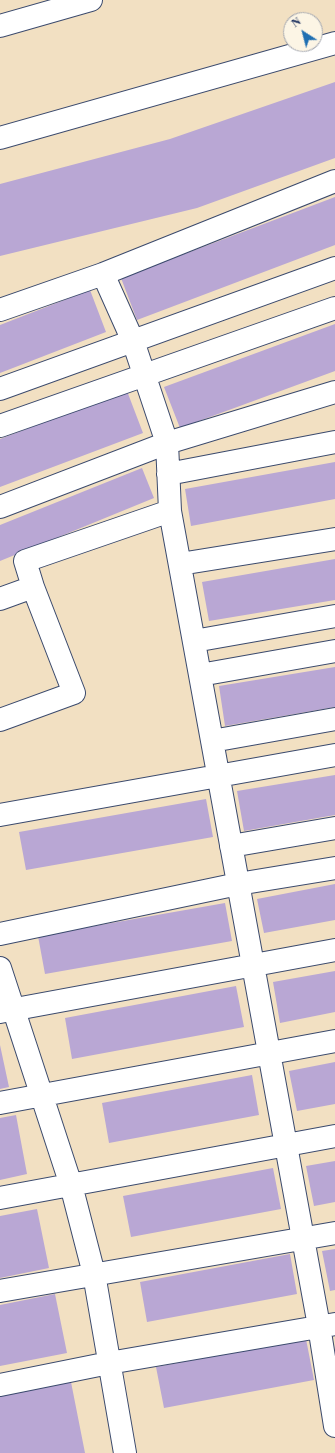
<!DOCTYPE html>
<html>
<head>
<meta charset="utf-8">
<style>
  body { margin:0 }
  #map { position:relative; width:335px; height:1453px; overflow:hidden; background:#f2e0c2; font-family:"Libre Bodoni",serif }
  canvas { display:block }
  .north { position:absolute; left:283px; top:12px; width:40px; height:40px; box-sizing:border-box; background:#fcf5e5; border:1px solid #a2a6af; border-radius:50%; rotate:324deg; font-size:11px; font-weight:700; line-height:16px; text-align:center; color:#1b2f5e }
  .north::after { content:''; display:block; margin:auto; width:14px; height:18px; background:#1f6fb2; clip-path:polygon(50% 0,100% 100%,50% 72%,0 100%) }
</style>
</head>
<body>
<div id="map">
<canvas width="335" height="1453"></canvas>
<div class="north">N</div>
</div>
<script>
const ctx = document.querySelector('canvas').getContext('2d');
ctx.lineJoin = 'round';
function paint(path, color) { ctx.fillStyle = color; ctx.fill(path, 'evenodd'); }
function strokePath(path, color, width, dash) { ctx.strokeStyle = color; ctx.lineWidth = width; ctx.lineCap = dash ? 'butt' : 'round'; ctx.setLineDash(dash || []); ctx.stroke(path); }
paint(new Path2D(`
  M335,82V158L197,208L0,256V184L170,139Z
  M335,197V245L137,320L121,278Z
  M90,290L106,332L0,373V325Z
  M335,324V371L180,428L164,387Z
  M127,391L143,433L0,487V439Z
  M335,462V499L191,526L185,489Z
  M142,468L154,498L0,561V525Z
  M335,559V600L209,621L202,582Z
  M335,667V707L225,726L219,686Z
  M335,775V815L244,831L237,791Z
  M206,799L213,837L26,870L19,832Z
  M335,884V920L264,933L257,899Z
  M225,903L232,941L45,974L38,936Z
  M335,971V1012L280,1023L273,982Z
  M236,986L244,1027L72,1059L65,1018Z
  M0,1045L9,1087L0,1089Z
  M335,1062V1104L297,1111L289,1071Z
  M252,1075L259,1115L109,1143L102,1103Z
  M16,1115L27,1174L0,1180V1118Z
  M335,1161V1202L314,1206L306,1166Z
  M273,1168L281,1209L131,1237L123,1196Z
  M37,1209L49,1268L0,1278V1216Z
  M335,1249V1290L330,1291L322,1251Z
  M290,1254L297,1294L147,1322L140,1282Z
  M55,1294L67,1353L0,1366V1305Z
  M306,1339L314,1380L164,1408L156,1367Z
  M71,1382L85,1453H0V1395Z`), '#b9a7d4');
const street = new Path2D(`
  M0,138L335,43
  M103,274L133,341L167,443L170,511L319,1326L335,1426
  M0,310L103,274L335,181
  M0,389L335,268
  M0,426L335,308
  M168,474L335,442
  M0,507L167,443L335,392
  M180,564L335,539
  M33,587L25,561L170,511
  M0,599L33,587L74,693L0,720
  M194,641L335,616
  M200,675L335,651
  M212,741L335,719
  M0,815L335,755
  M231,846L335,828
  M0,934L238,884L335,868
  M0,968L71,1185L94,1274L125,1453
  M0,1012L335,950
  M0,1103L335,1041
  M0,1198L335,1136
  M0,1291L335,1233
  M0,1385L109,1363L335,1324`);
const secondary = new Path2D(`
  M0,26L91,0`);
strokePath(street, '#3b4a6d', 24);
strokePath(secondary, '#3b4a6d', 24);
strokePath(street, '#fff', 22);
strokePath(secondary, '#fff', 22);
</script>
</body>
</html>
